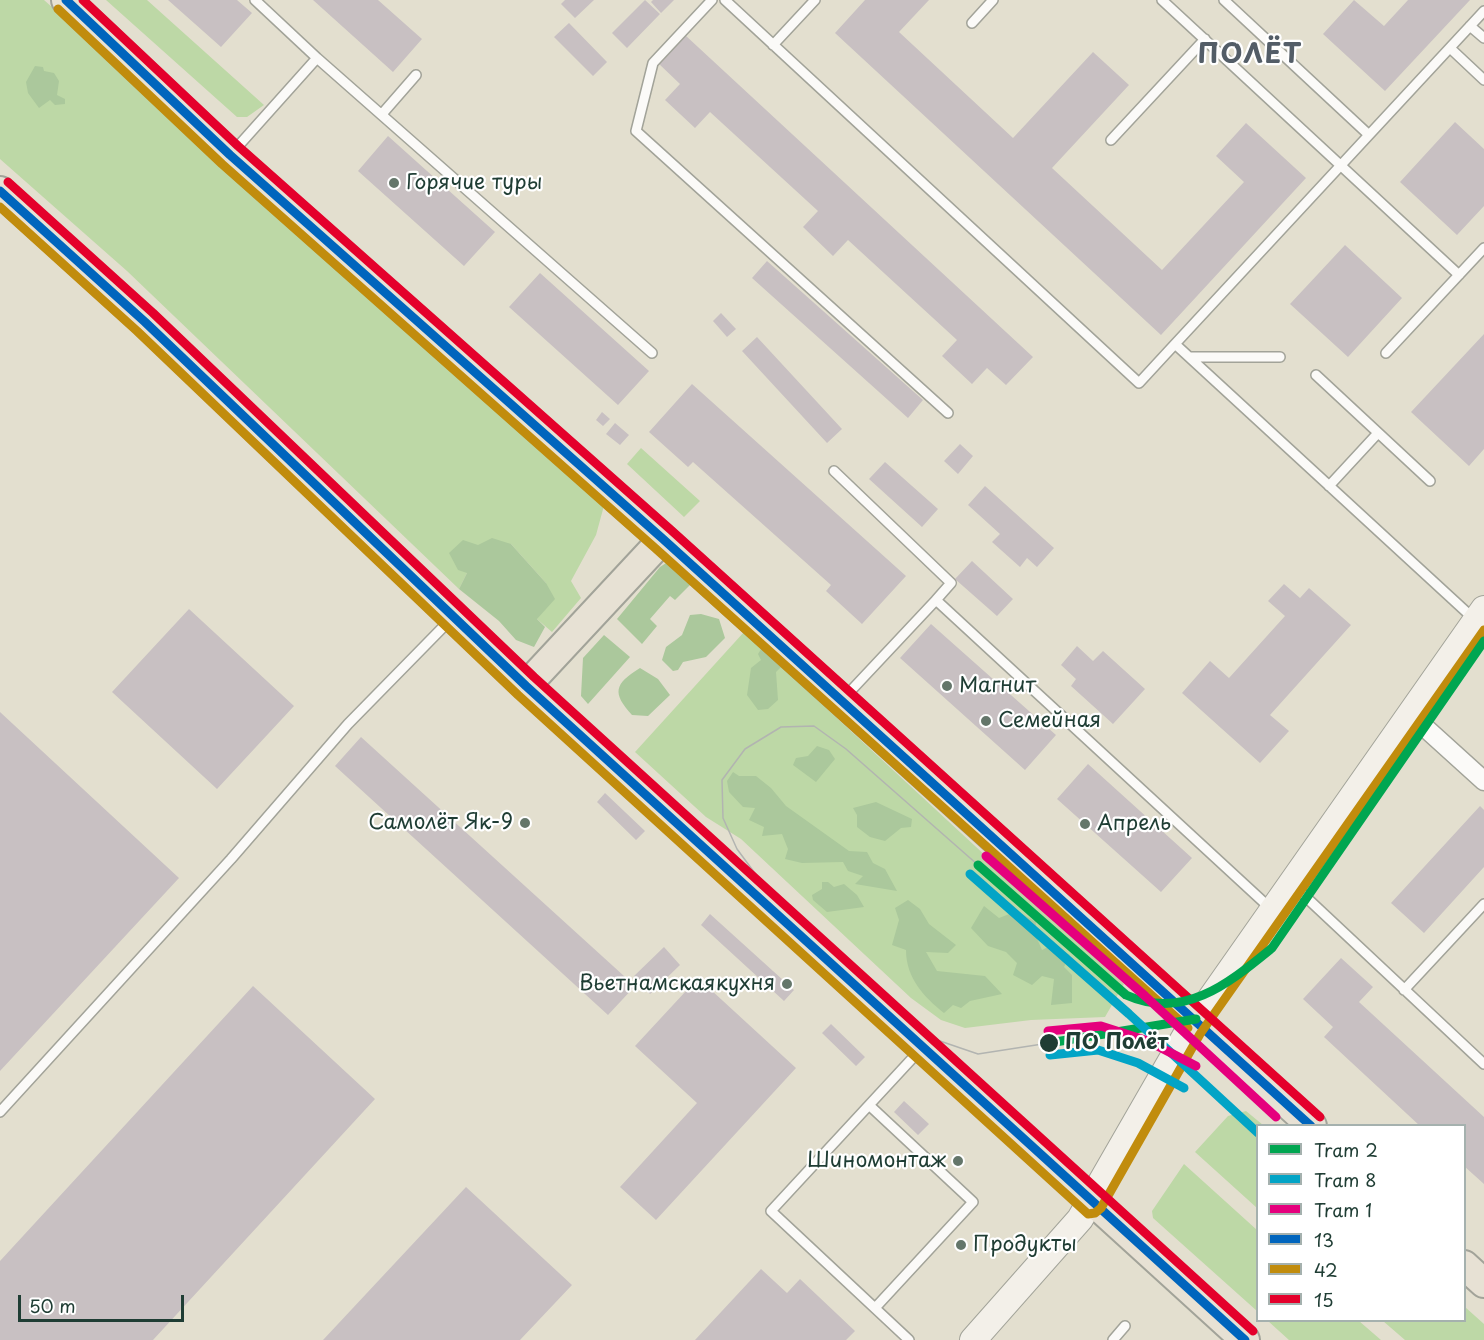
<!DOCTYPE html>
<html>
<head>
<meta charset="utf-8">
<style>
  body { margin:0 }
  #map { position:relative; width:1484px; height:1340px; overflow:hidden; background:#e3dfcf; font-family:"Playpen Sans",sans-serif }
  canvas { display:block }
  .legend { position:absolute; left:1256px; top:1124px; width:210px; height:198px; box-sizing:border-box; background:#fff; border:2px solid #a5b1ae; margin:0; padding:8px 10px; list-style:none; font-size:18px; color:#1f3d34 }
  .legend li { display:flex; align-items:center; gap:12px; height:30px }
  .legend b { width:30px; border:2px solid #a5b1ae }
  .scale { position:absolute; left:18px; top:1295px; width:166px; height:27px; box-sizing:border-box; border:3px solid #1f3d34; border-top:0; padding-left:8px; font-size:18px; line-height:21px; white-space:nowrap; color:#1f3d34; -webkit-text-stroke:4px #fff; paint-order:stroke }
</style>
</head>
<body>
<div id="map">
<canvas width="1484" height="1340"></canvas>
<ul class="legend">
<li><b style="height:8px;background:#00a651"></b>Tram 2</li>
<li><b style="height:8px;background:#02a4c6"></b>Tram 8</li>
<li><b style="height:8px;background:#e5007d"></b>Tram 1</li>
<li><b style="height:8px;background:#0065bd"></b>13</li>
<li><b style="height:8px;background:#c18c0d"></b>42</li>
<li><b style="height:8px;background:#e4002b"></b>15</li>
</ul>
<div class="scale">50 m</div>
</div>
<script>
const ctx = document.querySelector('canvas').getContext('2d');
ctx.lineJoin = 'round';
function paint(path, color) { ctx.fillStyle = color; ctx.fill(path, 'evenodd'); }
function strokePath(path, color, width, dash) { ctx.strokeStyle = color; ctx.lineWidth = width; ctx.lineCap = dash ? 'butt' : 'round'; ctx.setLineDash(dash || []); ctx.stroke(path); }
function drawText(font, color, halo, rows, align = 'center') {
  ctx.font = font + ' "Playpen Sans",sans-serif'; ctx.lineWidth = 4.5; ctx.setLineDash([]); ctx.textBaseline = 'middle'; ctx.strokeStyle = halo; ctx.fillStyle = color; for (const [text, x, y, turn = 0] of rows) {
    ctx.save(); ctx.translate(x, y); ctx.rotate((+turn || 0) * Math.PI / 180); ctx.textAlign = isNaN(turn) ? turn : align; if (halo) ctx.strokeText(text, 0, 0); ctx.fillText(text, 0, 0); ctx.restore();
  }
}
paint(new Path2D(`
  M0,0H44L605,502L596,535L571,581L581,598L552,632L537,619L546,583L511,544L467,573L459,589L127,271L0,159Z
  M106,0H147L264,105L247,117H237Z
  M641,448L700,501L684,517L627,464Z
  M744,632L1124,984L1105,1017L1031,1020L965,1028L941,1020L911,998L741,839L706,817L635,752Z
  M1246,1111L1263,1125L1258,1126L1257,1208L1195,1152L1228,1116Z
  M1184,1164L1257,1230V1311L1153,1218L1152,1211Z
  M1465,1307L1484,1324V1340H1405L1383,1321L1464,1320Z
  M1268,1321H1359L1381,1340H1289Z`), '#bdd8a6');
paint(new Path2D(`
  M35,66L43,67L44,71L54,73L59,81L57,95L65,99V104L55,105L50,100L39,108L28,93L26,82Z
  M492,538L511,544L546,583L555,599L537,619L545,627L534,647L516,640L499,621L459,589L467,573L458,570L449,553L463,540L478,545Z
  M672,559L694,581L675,600L670,596L650,619L657,626L642,644L617,619L660,567Z
  M701,614L719,619L725,638L706,657L683,662L678,670L673,671L662,660L666,647L682,635L690,615Z
  M604,635L630,657L588,704L581,696L583,658Z
  M763,646L788,660L776,672L778,700L768,709L758,710L747,695L751,668L761,660L758,654Z
  M640,668L658,679L670,695L648,716L632,715C612,693 614,684 640,668Z
  M817,746L829,750L835,759L816,782L793,765L796,758L808,756Z
  M733,772L739,776H756L771,788L786,806L849,851L867,852L873,863L885,869L897,891L855,884L863,876L848,871L843,862L802,863L785,859L788,849L782,834L762,836L764,827L749,820L755,808L743,807L729,792L727,781Z
  M876,802L912,819L911,827L901,828L885,841L870,837L857,827V815L853,808Z
  M822,882H828L834,887L844,884L857,895L864,907L827,912L813,900L812,895L822,889Z
  M908,900L920,909L929,924L956,945L948,953L926,952L937,971L985,976L1002,994L970,1001L961,1008L953,1005L944,1013C924,997 906,978 906,950L892,945L899,920L895,908Z
  M984,906L999,918L1017,911L1036,922L1035,934L1042,950L1052,945L1070,955L1064,967L1072,975V1003L1051,1005L1054,979L1042,976L1032,985L1013,975L1017,963L1006,952L988,946L971,928Z`), '#abc89c');
paint(new Path2D(`
  M168,0H237L252,13L221,47Z
  M313,0H378L422,39L393,72Z
  M565,0H594L575,18L561,4Z
  M645,0L660,14L627,48L612,33Z
  M653,0H674L661,13L651,2Z
  M865,0H929L899,32L1013,138L1093,52L1129,85L1052,168L1162,270L1244,182L1216,156L1246,123L1306,178L1161,335L835,33Z
  M1354,0L1384,26L1408,0H1470L1385,91L1323,34Z
  M569,23L607,62L593,76L554,37Z
  M685,35L1033,357L1006,385L987,368L972,384L942,356L957,340L848,240L833,256L803,227L818,211L710,112L695,128L665,100L680,84L658,63Z
  M1455,122L1484,149V206L1457,235L1400,182Z
  M388,136L495,232L464,266L358,171Z
  M1345,245L1402,298L1348,357L1290,304Z
  M767,261L923,400L908,418L752,278Z
  M540,273L649,371L618,405L509,307Z
  M721,313L736,329L727,337L713,321Z
  M1484,334V449L1469,466L1411,412Z
  M757,337L842,429L827,443L742,351Z
  M692,384L906,576L862,624L826,591L831,585L693,462L688,467L649,432Z
  M602,412L610,419L603,426L596,420Z
  M615,423L629,435L620,445L606,434Z
  M960,444L973,456L958,474L944,461Z
  M885,462L938,509L922,527L869,479Z
  M985,486L1054,548L1037,567L1027,558L1020,567L992,542L1000,534L968,505Z
  M972,561L1013,599L997,616L955,579Z
  M1284,584L1300,598L1309,588L1351,625L1270,715L1289,731L1260,763L1182,693L1210,661L1229,678L1285,616L1268,601Z
  M189,609L294,706L217,789L112,692Z
  M931,624L1056,735L1025,770L900,658Z
  M1077,646L1093,661L1103,651L1145,689L1113,724L1071,686L1076,679L1061,665Z
  M0,712L179,878L0,1071Z
  M361,737L635,986L608,1015L335,766Z
  M1088,764L1192,858L1161,892L1057,799Z
  M605,793L645,831L636,840L597,802Z
  M1480,806L1484,810V867L1424,933L1391,903Z
  M710,914L794,990L784,1001L701,925Z
  M664,947L680,965L650,994L634,976Z
  M1341,958L1373,987L1359,1002L1484,1117V1184L1464,1166V1126H1420L1324,1037L1333,1027L1303,999Z
  M698,978L796,1068L656,1220L620,1187L697,1103L635,1046Z
  M253,986L375,1099L153,1340H0V1261Z
  M831,1024L865,1057L856,1066L822,1033Z
  M904,1101L929,1124L918,1135L894,1112Z
  M466,1187L572,1285L520,1340H323Z
  M761,1269L787,1293L800,1279L855,1331L846,1340H695Z`), '#c8c0c2');
const service = new Path2D(`
  M255,0L317,58L652,353
  M712,0L653,63L636,131L948,413
  M725,0L1139,383L1175,344L1474,619
  M1162,0L1459,275
  M1224,0L1369,135
  M972,23L993,0
  M1470,26L1484,38
  M773,45L815,0
  M1450,48L1484,80
  M382,114L416,75
  M1111,140L1205,39
  M232,153L317,58
  M1175,344L1484,11
  M1386,353L1484,248
  M1190,357H1280
  M1316,375L1430,481
  M834,471L951,583L936,600
  M1329,486L1378,433
  M844,698L936,600L1270,908
  M1293,885L1484,1064
  M1404,990L1484,904
  M869,1105L973,1202L875,1308
  M0,1112L231,859L348,724L452,618
  M909,1340L771,1211L920,1050
  M1113,1340L1125,1326`);
const minor = new Path2D(`
  M1410,714L1484,781`);
const secondary = new Path2D(`
  M973,1340L1080,1219L1190,1028L1484,609`);
const primary = new Path2D(`
  M66,0L230,155L663,539L1312,1126
  M0,191L145,322L526,686L1245,1340
  M526,686L663,539
  M1464,1265L1484,1283`);
strokePath(service, '#a2a399', 12);
strokePath(minor, '#a2a399', 21);
strokePath(secondary, '#a2a399', 28);
strokePath(primary, '#a2a399', 32);
strokePath(service, '#fbfaf8', 9);
strokePath(minor, '#fbfaf8', 18);
strokePath(secondary, '#f3f0e9', 26);
strokePath(primary, '#e7e1d4', 28);
strokePath(new Path2D(`
  M978,865L846,749L814,726L781,727L745,749L722,780L723,818L737,849L757,876L898,1008L937,1040L978,1054L1049,1043`), '#b2b4b1', 1.5);
strokePath(new Path2D(`
  M66,0L230,155L663,539L1311,1126
  M0,191L145,322L526,686L1245,1340`), '#0065bd', 9);
strokePath(new Path2D(`
  M58,9L222,164L655,548L1188,1028
  M0,207L137,331L518,695L1088,1214L1095,1213L1101,1208L1200,1034L1484,630`), '#c18c0d', 9);
strokePath(new Path2D(`
  M83,0L238,146L671,530L1320,1117
  M8,182L153,313L534,677L1253,1331`), '#e4002b', 9);
strokePath(new Path2D(`
  M978,865L1126,995C1184,1021 1229,983 1272,948L1484,641
  M1049,1043L1196,1019`), '#00a651', 9);
strokePath(new Path2D(`
  M970,874L1129,1014L1258,1133
  M1050,1055L1098,1050L1138,1063L1184,1088`), '#02a4c6', 9);
strokePath(new Path2D(`
  M986,856L1145,996L1276,1117
  M1048,1031L1101,1026L1148,1041L1196,1066`), '#e5007d', 9);
for (const [x, y, r, color] of [
  [394,183,6,"#64766a"],
  [947,686,6,"#64766a"],
  [986,721,6,"#64766a"],
  [525,823,6,"#64766a"],
  [1085,824,6,"#64766a"],
  [787,984,6,"#64766a"],
  [1049,1043,10,"#1f3d34"],
  [958,1161,6,"#64766a"],
  [961,1245,6,"#64766a"]
]) { const dot = new Path2D(); dot.arc(x, y, r, 0, 2 * Math.PI); ctx.fillStyle = color; ctx.fill(dot); strokePath(dot, '#fff', 2); }
drawText('21px', '#1f3d34', '#fff', [
  ["Горячие туры",406,183],
  ["Магнит",959,686],
  ["Семейная",998,721],
  ["Самолёт Як-9",513,823,"right"],
  ["Апрель",1097,824],
  ["Вьетнамскаякухня",775,984,"right"],
  ["Шиномонтаж",946,1161,"right"],
  ["Продукты",973,1245]
], 'left');
drawText('bold 21px', '#1f3d34', '#fff', [
  ["ПО Полёт",1065,1043]
], 'left');
ctx.letterSpacing = '1.5px';
drawText('bold 27px', '#535d67', '#fff', [
  ["ПОЛЁТ",1250,56]
]);
ctx.letterSpacing = '0px';
</script>
</body>
</html>
